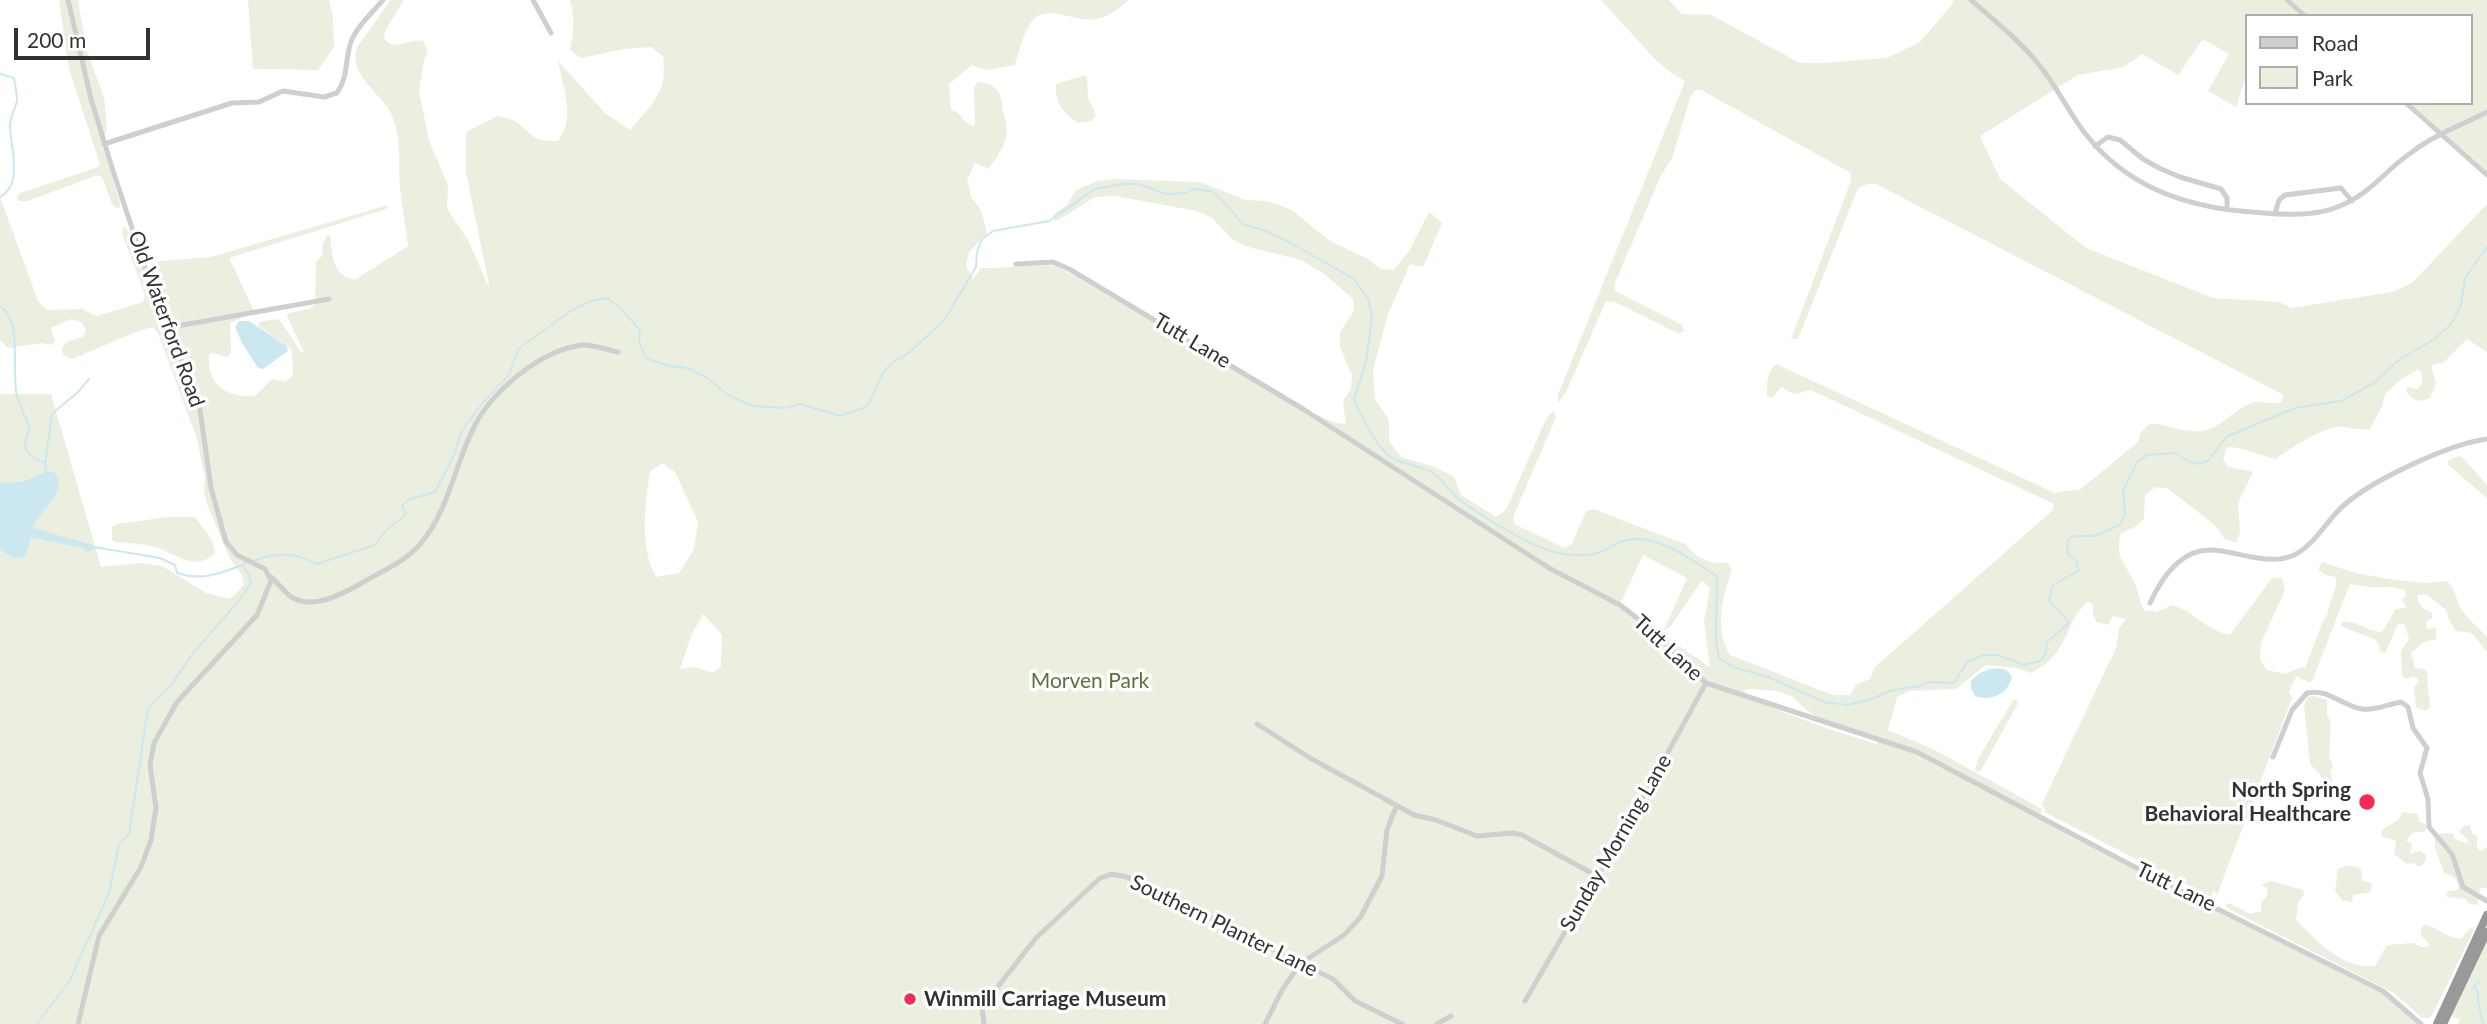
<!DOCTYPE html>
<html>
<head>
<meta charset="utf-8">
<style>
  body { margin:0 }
  #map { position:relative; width:2487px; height:1024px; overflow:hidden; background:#fff; font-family:Lato,sans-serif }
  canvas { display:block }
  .legend { position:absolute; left:2245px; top:14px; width:228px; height:91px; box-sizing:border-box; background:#fff; border:2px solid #adadad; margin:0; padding:9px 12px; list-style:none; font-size:21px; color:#323232 }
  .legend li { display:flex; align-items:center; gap:14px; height:35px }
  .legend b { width:35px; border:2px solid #adadad }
  .scale { position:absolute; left:14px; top:28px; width:136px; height:32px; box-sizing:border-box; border:4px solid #323232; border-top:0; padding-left:9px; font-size:21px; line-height:24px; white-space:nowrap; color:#323232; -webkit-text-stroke:5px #fff; paint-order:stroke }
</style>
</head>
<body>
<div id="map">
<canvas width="2487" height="1024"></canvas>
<ul class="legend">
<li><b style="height:9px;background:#cfcfcf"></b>Road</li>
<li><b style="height:19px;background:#eaefe0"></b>Park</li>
</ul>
<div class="scale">200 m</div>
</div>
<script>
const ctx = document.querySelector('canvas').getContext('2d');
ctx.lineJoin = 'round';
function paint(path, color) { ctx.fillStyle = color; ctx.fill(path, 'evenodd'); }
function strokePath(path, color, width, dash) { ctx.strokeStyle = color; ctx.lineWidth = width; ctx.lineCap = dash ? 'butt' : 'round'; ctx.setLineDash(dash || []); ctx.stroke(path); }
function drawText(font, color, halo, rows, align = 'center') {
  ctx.font = font + ' Lato,sans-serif'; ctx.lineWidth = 7; ctx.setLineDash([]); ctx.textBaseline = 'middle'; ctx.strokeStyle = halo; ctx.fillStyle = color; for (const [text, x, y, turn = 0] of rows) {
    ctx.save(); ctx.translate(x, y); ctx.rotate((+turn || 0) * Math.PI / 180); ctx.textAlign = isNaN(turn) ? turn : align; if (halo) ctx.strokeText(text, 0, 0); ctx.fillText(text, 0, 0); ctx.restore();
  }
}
paint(new Path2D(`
  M59,0H78L87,51L104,97L107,127L102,145L120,203V207L116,208L112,204L102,177L97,175L28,201H19L17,197L20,193L96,168L100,164L69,69Z
  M248,0H329L333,17L334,47L318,70L253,69Z
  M391,0H404L385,31L384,38C393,53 409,38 423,41L428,51L424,60L419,91L429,141L448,185L447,209L467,238L490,290L466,172V132L498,116C504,118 514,119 519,124C535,138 534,141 558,141C576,119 563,87 558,61L605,113L630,130C652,104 668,93 663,56L651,47L624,49L581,58L570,50C574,32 575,18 570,0H1129C1120,8 1109,16 1097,19C1078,24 1048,3 1033,20C1022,33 1020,50 1015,65L987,70L972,65L949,84L951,110C962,112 963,124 973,126L975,123L974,87L978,82C999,85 1001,93 1003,112C1004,116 1006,119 1006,123C1010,139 997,158 988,169L975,162L970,175L967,178L971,197L981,210L987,233L969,252L966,266L973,279L981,268C1007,269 1031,263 1057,266L1303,409L1336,423L1346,424L1343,401L1351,389L1352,376L1340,347V332L1354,311L1353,299L1323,273L1301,260L1245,246L1231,238L1212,218L1197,211L1115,196L1095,197L1055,222L1054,214L1067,205L1076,190L1097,181L1114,179L1200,182L1245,200L1266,201L1290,209L1330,241L1368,259L1381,269L1394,270L1409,251L1429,212L1442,223L1423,267L1410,264L1388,314L1373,370L1375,399L1389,420V441L1401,457L1435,467L1454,477L1461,495L1496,517L1506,510L1547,417L1553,411L1556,417L1513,517L1514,524L1565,548L1572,544L1586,511L1593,509L1685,544L1697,556L1710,562L1728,563L1732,570C1722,599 1714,627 1730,655L1833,695H1850L1856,685L1870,679L1874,668L2053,510L2054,504L1811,390L1794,394L1781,387L1773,397H1767C1767,384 1766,373 1776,364L2055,493L2081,489L2138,442L2140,433L2149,424C2164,423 2176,430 2192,431C2216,434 2230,413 2249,404C2259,399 2271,406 2281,402L2284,395L1876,184H1867L1858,188L1798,339H1791L1851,181V173L1701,90H1695L1690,98L1672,159L1661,175L1615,283V291L1682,325L1684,331L1679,334L1615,302L1606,301L1566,392L1558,403V395L1685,81L1667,70L1654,58L1601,0H1669L1682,14L1711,15L1800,63H1824L1887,58L1920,42L1954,2L1952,0H2487V175L2406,103H2471V16H2247V73L2236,107L2208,91L2229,54L2203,39L2178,75L2142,54L2124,67L2078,75L1980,136L2000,179L2086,248L2213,298L2279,302L2292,308L2392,292L2412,283L2487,204V352L2467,339L2443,363L2431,365L2436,383L2430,398C2420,403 2411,401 2406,390L2407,387L2418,389C2424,382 2423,376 2418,369L2400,380L2385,394L2382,407L2370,429C2356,431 2347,426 2336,427C2322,428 2288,450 2275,459C2259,455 2243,447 2227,447L2223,459L2228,467L2253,472L2238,503L2240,531L2237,543L2225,539L2216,526L2167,488L2155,487L2145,495L2144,519L2135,527L2121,533C2114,558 2126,563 2135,584C2139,593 2139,601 2144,610L2156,612L2173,605C2194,612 2207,631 2230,635L2272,578H2282L2285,590L2261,643L2260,660L2267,670L2285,674L2302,667L2305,668L2324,619L2327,616C2328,603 2338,589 2336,577L2326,575L2318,570L2322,562L2355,573L2394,580L2427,583L2447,581C2456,589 2455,597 2460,607C2466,618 2478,627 2487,637V652L2472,633L2456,631L2449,620L2446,610L2427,595H2418C2416,603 2425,611 2432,613V618L2426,622L2427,629L2436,628V639L2422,643L2411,653L2415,668L2424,669L2428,672C2426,684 2430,695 2430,707L2426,711L2416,707L2414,688L2419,680L2414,676L2406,679L2402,676L2401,651L2409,639L2405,625L2400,623L2397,626L2385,653L2381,652L2376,640L2341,626L2342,622C2356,619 2368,633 2382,632L2396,609L2407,608L2402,600L2406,595L2405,590L2390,587H2369L2350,584L2312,681L2309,682L2296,676L2289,692L2292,698L2217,895L2214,891L2211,897L2046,813L2042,804L2116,648L2119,628L2126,619L2113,616L2108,625L2097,622L2093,615V605L2088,601C2063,624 2069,656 2030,673L2017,668L1986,665L1956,689L1909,691L1897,697L1888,730L1933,749L2042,809L2039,819L2070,833L2385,991L2418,1024H0V394H51L101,567L139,563L162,566L206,593L230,599L244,585L242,575L230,559L207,504L204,491L205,478L197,439L158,333L152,327L136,332L72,359L63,354L62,348L67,342L83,337L86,329L81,322L71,319L51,328L55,341L52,345L42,343L8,348L0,340V197L38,301L47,310L82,309L97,316L143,302L145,295L122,233L123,227H126L138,255L160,316L172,328L177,327L174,318L151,267L152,262L211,257L388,205L386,209L229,258L253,309V313L230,323L231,352L228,357L213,353L209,355C207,385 227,398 255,396L272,379L285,382L293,375L292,349L258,326L259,322L279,319L301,352H304L286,314L312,308L315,304L316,262L322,256L323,243L328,235H330C332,253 332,279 356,279L408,246C406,227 402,207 400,187C398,163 402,139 392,116C382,92 347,76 357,47ZM662,463L675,472L698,522L694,549L679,573L656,577C639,546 645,505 650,472ZM1643,555L1687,578L1664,630L1670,627L1702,580L1710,588L1704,622L1710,667L1619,606ZM703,614L722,635L721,666L713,673L695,667L680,669L692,634ZM1751,689L1777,691L1793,697L1804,708L1819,719L1881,739L1876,744L1826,728L1786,713L1756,700L1742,690Z
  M1083,76H1087L1088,98L1096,115L1091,121L1079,123C1063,114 1055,103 1056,84Z
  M2458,456L2462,457L2487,485V498L2448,465V461Z
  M168,517H195L212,540L215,553C195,573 175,553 155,547C143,544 129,543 116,542L112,540V527L117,524Z
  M2314,696L2327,700V715L2331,723L2329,757L2333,767L2330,771L2335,791L2327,794L2321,775L2310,764L2304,705L2308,697Z
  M2013,700H2018L2017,705L1981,770L1979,772L1975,771L1978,759Z
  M2403,812L2417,814L2420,822L2426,824V831L2412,833L2406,841L2412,843L2410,854L2420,851L2426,855V860L2420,867L2413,863L2407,864L2394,854L2396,841L2381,836L2382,830L2398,820Z
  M2465,825L2470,826L2472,833L2477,836V847L2480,851L2487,847V888H2480L2477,905L2469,904L2466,899L2447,897L2446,892L2457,890L2459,886L2454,877L2444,873C2442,861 2419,827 2453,834L2455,839L2467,844L2468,840L2459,831Z
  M2347,866L2358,867L2361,870L2362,880L2372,884L2370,892L2353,895L2352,902L2342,900L2335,891L2338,869Z
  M2271,881L2303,890L2304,895L2298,903L2296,920C2317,941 2341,969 2375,966L2387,945L2413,943L2422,947H2428L2429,944L2421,935V929L2424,925C2439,926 2446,940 2462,938L2470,928L2474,930L2432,1015L2429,1018H2422L2394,993L2227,908L2226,905L2229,903L2251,914L2261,911V902C2266,899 2269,894 2267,888L2261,885Z
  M2487,942V1024H2458L2460,1019L2451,1016Z`), '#eaefe0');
paint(new Path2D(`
  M239,321H249L287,346L288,351L263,369L258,368L242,343L235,327Z
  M48,471L55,473C69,496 38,509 33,528L93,545V550L87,552L82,548L31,537L25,557C15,560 8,556 0,549V483L23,482Z
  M1991,669C2000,668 2008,668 2012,677C2008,694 1992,702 1975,696L1971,688V680L1980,673Z`), '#cbe7f0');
strokePath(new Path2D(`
  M0,74L14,78C15,85 17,93 17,100C16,108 10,116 10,125C10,147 24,184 0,197
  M0,306C23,320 11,371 17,397C20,407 26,418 30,428C21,448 24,456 45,463
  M46,472C43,460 51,430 52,414L78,392L89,379
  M94,547L160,558L175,565L177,573C203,582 223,572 248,563
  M254,561C278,552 294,552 317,564L375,545L387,529L406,515L402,505L410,499L435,492L455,453L461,432L484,401L509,375L518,349L572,310L591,301L607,298L619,307L640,330L639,342L646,358L669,366L688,368L707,378L728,395L753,406L786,408L800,404L840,416L868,406L883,372L892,363L910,352L945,319L976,267L977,252L982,239L993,231L1049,221L1095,189L1123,184H1139L1166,194L1186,193L1193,189L1211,191L1222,200L1243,224L1266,231L1291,243L1354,279L1368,299L1372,317L1366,361L1354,400C1362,416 1371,437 1383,450C1396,465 1415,463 1431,472C1443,478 1448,490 1457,498C1478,514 1534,549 1559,553C1574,556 1588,557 1601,552C1608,549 1614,544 1620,542C1653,529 1691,560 1717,576L1716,641L1719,658L1733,667L1768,677L1824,702L1848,705L1874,698L1889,691L1920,686L1927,682L1954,683L1967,662L1983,655H1998L2024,665L2040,661L2046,653V643L2068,624V621L2049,600L2053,585L2078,571L2077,561L2068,554L2067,541L2073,536H2095L2120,525L2125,513L2123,491L2137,462L2143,458L2147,455L2176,453L2188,461L2198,464L2208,461L2226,437L2295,408L2341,401L2374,383L2400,359L2435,339L2451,324L2461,305L2465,278L2487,247
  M2479,982L2474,985V989L2478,991V1002L2483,1024
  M37,1024L70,980L109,893L119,844L129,834L148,709L172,684L193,653L238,602L251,583L249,575L242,565`), '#cbe7f0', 2);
strokePath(new Path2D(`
  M68,0L91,99L113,171L164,324L190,379L200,410L211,488L226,542L237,555L265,569L271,581L257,615L177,702L154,743L150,765L156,808L151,840L141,867L99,936L78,1024
  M533,0L551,33
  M1971,0C1995,21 2020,41 2040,66C2057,87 2068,111 2084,132C2126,187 2185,207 2251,212C2281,214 2312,218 2340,206C2372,193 2385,170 2412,152C2434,135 2462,125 2487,112
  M2287,0L2305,16
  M2406,103L2487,175
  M104,144L232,103L259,102L283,91L324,97L337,93C348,77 345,62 350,45C354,29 372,13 383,0
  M2095,146L2108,137L2120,140L2143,159L2159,168L2180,177L2221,189L2227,198V210
  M2275,214L2279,200L2285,195L2341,188L2352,201
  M1016,264L1053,262L1069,269L1303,409L1549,568L1620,605L1646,625L1706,683L1917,752L2165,883L2383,991L2421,1024
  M166,328L329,299
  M271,577C278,583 283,590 290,596C310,611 341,595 360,584C380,572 407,561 421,543C449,510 455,464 474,427C492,391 541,350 582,345C592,344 607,350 618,352
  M2150,603C2161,579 2180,550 2210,550C2226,550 2242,556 2258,558C2269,560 2283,560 2294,555C2314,546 2327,520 2343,506C2372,480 2449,444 2487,439
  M1257,724L1310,758L1414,815L1436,820L1477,836L1512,833L1522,835L1597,876
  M2273,757L2292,710L2307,693C2327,688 2343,706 2362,709C2375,711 2388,704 2401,702L2408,707L2413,728L2427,748L2420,773L2428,799L2429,827L2452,854L2463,887L2487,901
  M1525,1001L1650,785L1706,683
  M984,1024L982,1007L1036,938L1100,878L1112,874L1127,877L1333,979L1355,1001L1402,1024
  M1265,1024L1282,990L1300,964L1344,935L1360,918L1382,876L1387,830L1396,807
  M1437,1024L1451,1016`), '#cfcfcf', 5);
strokePath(new Path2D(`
  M2437,1024L2487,915
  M2443,1024L2487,932`), '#999', 8);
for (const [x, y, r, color] of [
  [2367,802,9,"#f22b55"],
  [910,999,7,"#f22b55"]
]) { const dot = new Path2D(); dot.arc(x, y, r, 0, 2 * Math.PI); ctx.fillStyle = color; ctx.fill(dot); strokePath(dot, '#fff', 2.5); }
drawText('21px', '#323232', '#fff', [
  ["Old Waterford Road",166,319,70],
  ["Tutt Lane",1192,341,31],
  ["Tutt Lane",1668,648,43],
  ["Sunday Morning Lane",1616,843,-60],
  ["Tutt Lane",2176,887,26],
  ["Southern Planter Lane",1224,926,26]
]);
drawText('21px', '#5c723b', '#fff', [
  ["Morven Park",1090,681]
]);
drawText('bold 21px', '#323232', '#fff', [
  ["North Spring",2351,790],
  ["Behavioral Healthcare",2351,814],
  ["Winmill Carriage Museum",924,999,"left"]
], 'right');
</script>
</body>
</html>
